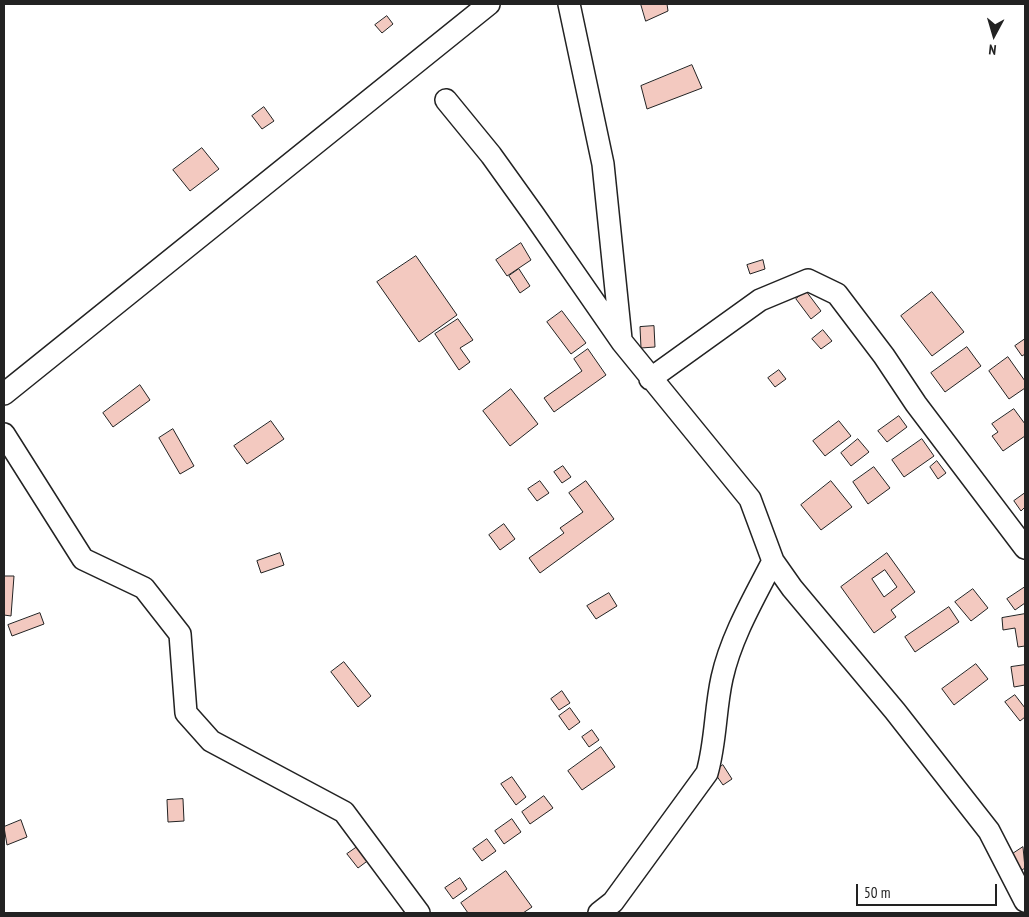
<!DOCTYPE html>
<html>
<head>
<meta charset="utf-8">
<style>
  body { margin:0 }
  #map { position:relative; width:1029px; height:917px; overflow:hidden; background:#fff; font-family:"PT Sans Narrow",sans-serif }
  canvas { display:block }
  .frame { position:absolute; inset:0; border:5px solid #222; pointer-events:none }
  .north { position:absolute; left:969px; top:10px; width:50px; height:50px; -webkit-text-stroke:4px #fff; paint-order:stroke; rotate:186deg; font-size:14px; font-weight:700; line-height:20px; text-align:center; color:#222 }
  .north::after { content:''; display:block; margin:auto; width:18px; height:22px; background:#222; clip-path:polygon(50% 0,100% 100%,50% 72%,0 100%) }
  .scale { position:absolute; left:856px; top:884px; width:141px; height:22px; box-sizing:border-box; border:2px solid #222; border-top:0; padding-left:6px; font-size:15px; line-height:18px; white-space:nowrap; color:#222; -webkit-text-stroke:4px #fff; paint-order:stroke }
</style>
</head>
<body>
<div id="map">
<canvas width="1029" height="917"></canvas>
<div class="frame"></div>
<div class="north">N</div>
<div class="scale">50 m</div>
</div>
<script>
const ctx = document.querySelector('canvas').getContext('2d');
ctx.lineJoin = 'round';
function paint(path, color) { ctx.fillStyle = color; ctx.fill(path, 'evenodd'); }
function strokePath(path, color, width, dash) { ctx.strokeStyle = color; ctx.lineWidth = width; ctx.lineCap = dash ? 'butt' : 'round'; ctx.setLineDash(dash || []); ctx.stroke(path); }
const building = new Path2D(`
  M641,4H667L668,11L646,21Z
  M387,16L393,24L382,33L375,25Z
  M692,65L702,88L647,109L641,86Z
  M264,107L274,121L262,129L252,116Z
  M202,148L219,169L190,191L173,170Z
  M521,243L531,260L507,276L496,260Z
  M416,256L457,315L419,342L377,282Z
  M763,260L765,269L750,274L747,265Z
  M519,269L530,286L520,293L509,276Z
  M806,291L821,311L811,319L796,299Z
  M932,292L964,332L932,356L901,316Z
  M562,311L586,343L571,354L547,322Z
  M458,319L473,340L460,348L470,362L459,370L435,334Z
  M654,326L655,347L641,348L640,327Z
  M823,330L832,341L821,349L812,339Z
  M1025,339V354L1022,356L1015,346Z
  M967,347L981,366L945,392L931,373Z
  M588,349L606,375L554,412L544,398L582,371L574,359Z
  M1008,357L1025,381V388L1009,399L989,371Z
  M779,370L786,379L775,387L768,378Z
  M140,385L150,400L113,427L103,413Z
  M511,389L538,424L510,446L483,411Z
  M1014,409L1025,424V436L1003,451L992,436L998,432L992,424Z
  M899,416L907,427L887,442L878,431Z
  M271,421L284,439L247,464L234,446Z
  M839,421L851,436L825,456L813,441Z
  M173,429L194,466L180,474L159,438Z
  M858,439L869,452L851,466L841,453Z
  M922,439L934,456L904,477L892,460Z
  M937,461L946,473L938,479L930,467Z
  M563,466L571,477L562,483L554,472Z
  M874,467L890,488L868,504L853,482Z
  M540,481L549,493L537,501L528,489Z
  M586,481L614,519L540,573L529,558L564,533L560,528L583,512L569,493Z
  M831,481L852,507L821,530L801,505Z
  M1025,493V507L1021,511L1014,501Z
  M504,524L515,539L500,550L489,535Z
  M280,553L284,565L261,573L257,561Z
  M887,553L915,592L891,610L896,617L874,633L841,587ZM885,570L897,587L884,597L872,579Z
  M4,576H14L11,616L4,615Z
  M1025,587V603L1015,610L1007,599Z
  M973,589L988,608L971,621L955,602Z
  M609,593L617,606L596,619L587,606Z
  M949,607L959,622L915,652L905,637Z
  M40,613L44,624L12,636L8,625Z
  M1025,614V646L1018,647L1015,628L1003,630L1002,618Z
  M344,662L371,696L358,707L331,672Z
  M976,664L988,679L954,705L942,689Z
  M1025,665V685L1014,687L1011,667Z
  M562,691L570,703L559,710L551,699Z
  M1015,695L1025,708V717L1020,721L1005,702Z
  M570,708L580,722L569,730L559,716Z
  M592,730L599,740L589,747L582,737Z
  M601,747L615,767L582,790L568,771Z
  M723,765L732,779L723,785L714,772Z
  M512,777L526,797L516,805L501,784Z
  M544,796L553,808L530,824L522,812Z
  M183,799L184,821L168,822L167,800Z
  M512,819L521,832L504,844L495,831Z
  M21,820L27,837L7,845L4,827Z
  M487,839L496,851L482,861L473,849Z
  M360,845L370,859L358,868L347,854Z
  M1023,847L1025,868L1022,870L1011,855Z
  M506,871L532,907L523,913H468L461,903Z
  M460,878L467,889L453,899L445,888Z`);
paint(building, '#f3c9c0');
strokePath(building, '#222', 1);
const minor = new Path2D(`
  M569,4L603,164L621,339
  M446,100L491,155L534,215L622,342L750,499L773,561L792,588L895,711L989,831L1025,901
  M650,379L760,300L808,280L837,294L884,356L916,404L1025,548
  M4,394L489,4
  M4,434L83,559L144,588L180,634L186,713L211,741L344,812L419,913
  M599,913L613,902L707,773C716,742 715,709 722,678C731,637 754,598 773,561`);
strokePath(minor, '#222', 24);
strokePath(minor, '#fff', 21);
</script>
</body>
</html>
